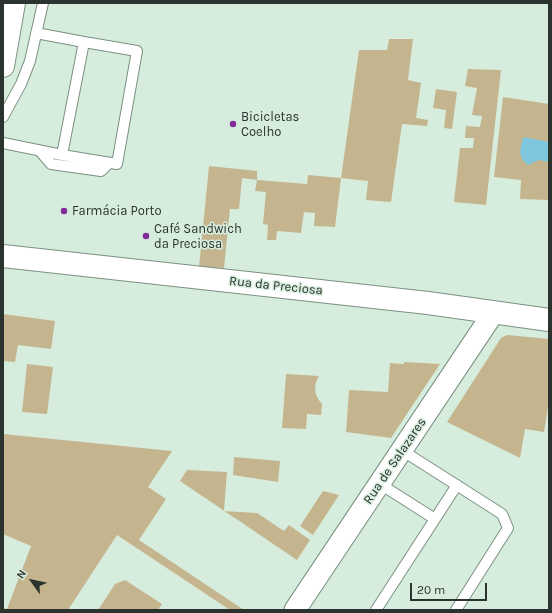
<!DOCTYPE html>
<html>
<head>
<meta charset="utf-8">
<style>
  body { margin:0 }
  #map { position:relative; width:552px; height:613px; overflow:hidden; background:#d6eddd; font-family:Karla,sans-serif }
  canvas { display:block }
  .frame { position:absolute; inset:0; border:4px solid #2a332d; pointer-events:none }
  .north { position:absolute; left:12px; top:561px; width:40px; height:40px; -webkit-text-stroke:3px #d6eddd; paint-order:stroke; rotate:303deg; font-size:11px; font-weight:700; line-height:16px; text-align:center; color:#2a332d }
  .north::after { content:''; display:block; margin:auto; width:14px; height:18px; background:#2a332d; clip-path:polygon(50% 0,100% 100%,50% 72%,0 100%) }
  .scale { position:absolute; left:410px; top:583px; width:77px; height:18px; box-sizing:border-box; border:2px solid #2a332d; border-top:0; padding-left:5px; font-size:12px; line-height:14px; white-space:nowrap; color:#2a332d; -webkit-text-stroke:3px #d6eddd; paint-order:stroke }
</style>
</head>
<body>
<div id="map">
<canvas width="552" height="613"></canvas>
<div class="frame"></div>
<div class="north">N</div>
<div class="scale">20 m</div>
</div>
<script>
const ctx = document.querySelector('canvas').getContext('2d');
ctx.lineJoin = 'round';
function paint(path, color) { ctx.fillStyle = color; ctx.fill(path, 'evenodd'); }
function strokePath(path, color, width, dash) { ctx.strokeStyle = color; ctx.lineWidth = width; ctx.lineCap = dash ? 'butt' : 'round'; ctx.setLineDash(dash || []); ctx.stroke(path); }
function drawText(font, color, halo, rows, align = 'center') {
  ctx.font = font + ' Karla,sans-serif'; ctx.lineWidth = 3; ctx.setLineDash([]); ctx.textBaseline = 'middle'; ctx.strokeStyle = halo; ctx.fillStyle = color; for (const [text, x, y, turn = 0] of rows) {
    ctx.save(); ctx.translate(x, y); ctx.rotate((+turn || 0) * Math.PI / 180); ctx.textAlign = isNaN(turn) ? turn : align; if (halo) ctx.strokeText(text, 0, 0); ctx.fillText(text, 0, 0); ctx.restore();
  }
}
paint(new Path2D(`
  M389,39H413L408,80L421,83L416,118L428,120L427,126L402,124L391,202L366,200L368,181L341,178L335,227L314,226L315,213L304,212L301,233L277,231L276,240H267L268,225L263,224L266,192L255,191L257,180L242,178L239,209H230L224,268L199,267L209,166L257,171V180L307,184L308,175L341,178L359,50H387Z
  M468,69L501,70L486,205L454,202L460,148H473L474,138H465L466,126L480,127L482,116L472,115L477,88L465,86Z
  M436,89L457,92L452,129L444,128L446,110L433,108Z
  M503,97L549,104V200L520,199L521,180L494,177Z
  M3,314L55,321L51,349L18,345L15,362L3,361Z
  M507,335L549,339V401L544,432L525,429L520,458L447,422L501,338Z
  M404,362L440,364L391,438L346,432L349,390L388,392L390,363L404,364Z
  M27,364L53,367L47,414L22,412Z
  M286,374L319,376C313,385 314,396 322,404L321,415L307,414L306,429L282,428Z
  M3,434L172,451L148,487L166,499L139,540L244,610H230L117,535L68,610H3V608L7,609L31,546L3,534Z
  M234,457L280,461L278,482L233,475Z
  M187,470L227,472L224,511L257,513L284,531L289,525L310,540L297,560L180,481Z
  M323,491L339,495L313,535L300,526Z
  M125,580L162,604L158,610H98L115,584Z`), '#c5b58e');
paint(new Path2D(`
  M524,137L549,142V162L539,160L528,165C526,163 524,162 523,160C518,155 521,142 524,137Z`), '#7ec6dd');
const service = new Path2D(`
  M3,117L21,84L30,61L43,3
  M3,143L62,155L84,42L36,33
  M39,150L51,164L101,171L109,163
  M62,155L117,164L137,51L84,42
  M403,451L502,514L508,528L456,610
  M380,484L435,519
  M376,610L457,485`);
const minor = new Path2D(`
  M295,610L494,312`);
const tertiary = new Path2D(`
  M3,256L428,303L549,320`);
const primary = new Path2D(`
  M3,66L14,3`);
strokePath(service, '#7b9081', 12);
strokePath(minor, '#7b9081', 23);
strokePath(tertiary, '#7b9081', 24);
strokePath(primary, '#7b9081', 24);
strokePath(service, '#fff', 10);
strokePath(minor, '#fff', 21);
strokePath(tertiary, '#fff', 22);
strokePath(primary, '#fff', 22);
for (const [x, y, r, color] of [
  [233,124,4,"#832c99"],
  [64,211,4,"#832c99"],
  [146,236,4,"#832c99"]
]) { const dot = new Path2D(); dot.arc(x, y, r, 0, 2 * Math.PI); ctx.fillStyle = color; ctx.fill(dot); strokePath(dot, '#d6eddd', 1.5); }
drawText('13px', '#2a332d', '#d6eddd', [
  ["Bicicletas",241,117],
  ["Coelho",241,132],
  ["Farmácia Porto",72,211],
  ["Café Sandwich",154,229],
  ["da Preciosa",154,244]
], 'left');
drawText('13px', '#2a332d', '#d6eddd', [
  ["Rua da Preciosa",276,286,6],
  ["Rua de Salazares",395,461,-56]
]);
</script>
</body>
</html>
